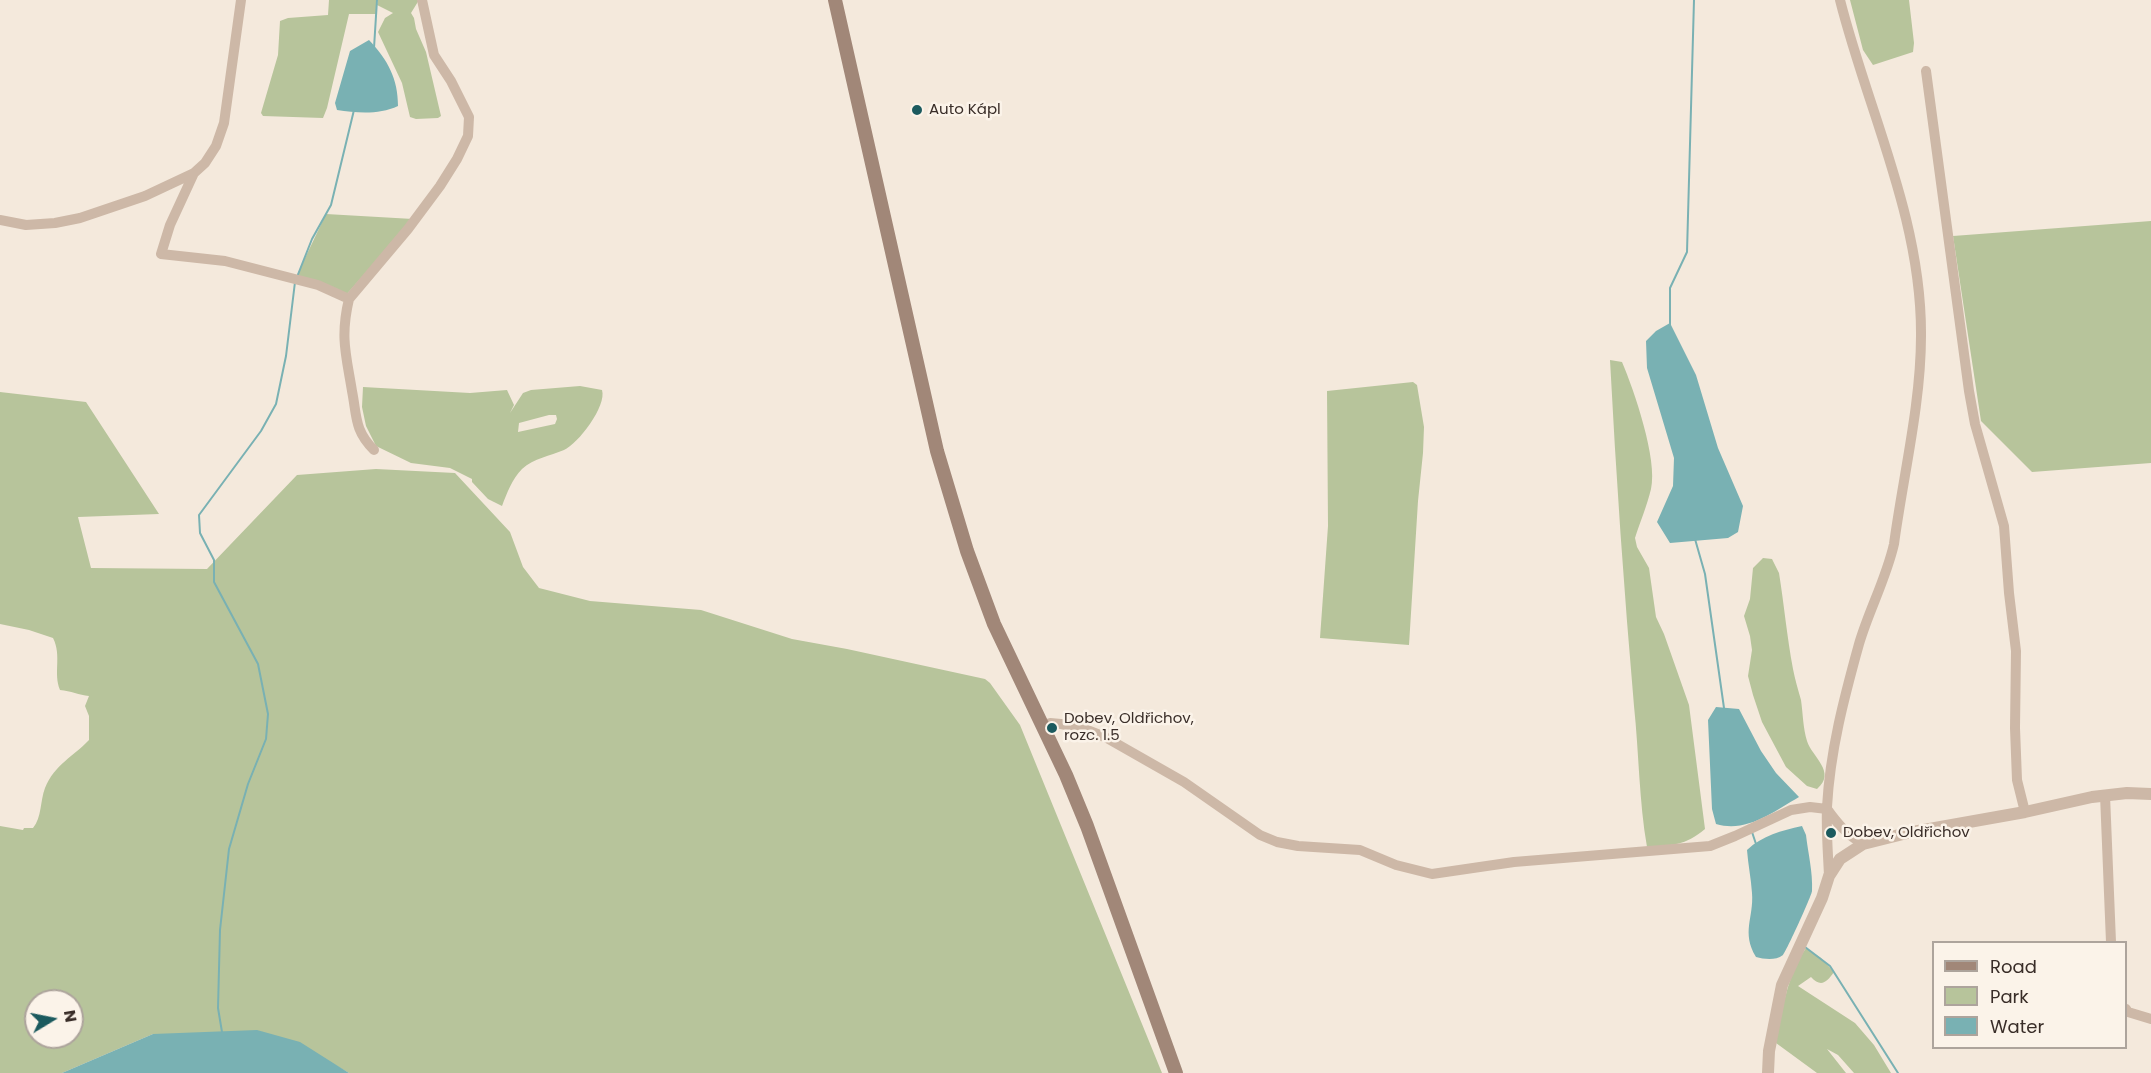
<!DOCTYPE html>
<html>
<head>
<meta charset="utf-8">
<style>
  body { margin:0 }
  #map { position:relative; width:2151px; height:1073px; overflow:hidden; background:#f4e9dc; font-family:Poppins,sans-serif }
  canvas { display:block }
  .legend { position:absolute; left:1932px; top:941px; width:195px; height:108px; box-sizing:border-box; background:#fbf3e9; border:2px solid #ada49c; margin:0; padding:8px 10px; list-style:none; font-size:18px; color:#392d28 }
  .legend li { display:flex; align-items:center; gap:12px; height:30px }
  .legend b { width:30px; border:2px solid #ada49c }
  .north { position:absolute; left:24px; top:989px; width:60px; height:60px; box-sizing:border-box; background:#fbf3e9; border:2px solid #ada49c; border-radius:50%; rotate:80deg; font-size:16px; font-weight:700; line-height:24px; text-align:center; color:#392d28 }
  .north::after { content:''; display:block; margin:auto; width:21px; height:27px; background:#1b5a5e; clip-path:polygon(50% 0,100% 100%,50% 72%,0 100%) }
</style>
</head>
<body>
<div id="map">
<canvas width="2151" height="1073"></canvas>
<ul class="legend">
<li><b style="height:8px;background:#a18778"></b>Road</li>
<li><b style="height:16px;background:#b7c49b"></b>Park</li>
<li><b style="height:16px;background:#79b1b3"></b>Water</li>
</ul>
<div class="north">N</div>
</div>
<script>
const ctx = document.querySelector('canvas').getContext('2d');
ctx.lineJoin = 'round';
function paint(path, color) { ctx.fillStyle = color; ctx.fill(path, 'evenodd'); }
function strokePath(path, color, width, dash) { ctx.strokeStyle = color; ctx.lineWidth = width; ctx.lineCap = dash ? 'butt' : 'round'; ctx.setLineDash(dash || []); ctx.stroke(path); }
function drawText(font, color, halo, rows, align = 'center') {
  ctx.font = font + ' Poppins,sans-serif'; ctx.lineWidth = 5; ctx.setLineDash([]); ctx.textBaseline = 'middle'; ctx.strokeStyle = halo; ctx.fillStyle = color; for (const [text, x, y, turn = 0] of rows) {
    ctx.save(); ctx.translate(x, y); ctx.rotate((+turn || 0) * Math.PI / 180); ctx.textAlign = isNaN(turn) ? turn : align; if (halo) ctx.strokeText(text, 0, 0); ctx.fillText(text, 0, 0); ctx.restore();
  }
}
paint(new Path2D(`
  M329,0H376V14H349L327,108L323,118L263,116L261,113L278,55L280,21L288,18L328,15Z
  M378,0H419L411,13L414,18L416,29L426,52L441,116L438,118L416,119L410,117L402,83L378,32L385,18L393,13L377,5Z
  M1850,0H1909L1914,43L1913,52L1873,65L1863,50Z
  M326,214L413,219L346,295L296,277Z
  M2151,221V463L2032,472L1981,421L1953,236Z
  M1610,360L1622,362C1634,390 1658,460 1651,489C1647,506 1640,522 1635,538L1637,547L1649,568L1656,617L1664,634L1689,705L1705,829C1685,846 1672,845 1647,847C1639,801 1639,753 1634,706C1624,591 1616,476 1610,360Z
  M1413,382L1417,385L1424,427L1423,453L1418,501L1409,645L1320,638L1328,526L1327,391Z
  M580,386L602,390C607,406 578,444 564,450C550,456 534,458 522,469C512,479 507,493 502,506L488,499L472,482V479L450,468L411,463L376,446L366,426L362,407L363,387L470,393L507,390L514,405L510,413L523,393L531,390ZM549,415H556L557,419L555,424L518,432L519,423Z
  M0,392L86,402L159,514L78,517L91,568L207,569L297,475L376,469L455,473L510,532L523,567L539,588L590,601L701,610L792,639L847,649L985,679L990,683L1020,725L1162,1073H349L328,1061L153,1034L62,1073H0V826L23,830L24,828H33C42,817 40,801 45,788C55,764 73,757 89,740V716L85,706L89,696C79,695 71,691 60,690C53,673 62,656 53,638L29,630L0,624ZM36,1001H72V1037H36Z
  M1763,558L1772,559L1779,573C1784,604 1787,637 1793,669C1795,679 1798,690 1801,700C1803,714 1803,728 1807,741C1812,757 1837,772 1817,789L1807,786L1786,767L1762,722L1753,695L1748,676L1752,650L1750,636L1744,616L1750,599L1753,568Z
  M1806,948L1821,958L1834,972C1827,982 1821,988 1811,977L1798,986L1855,1023L1874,1045L1891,1073H1854L1838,1055L1827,1049L1846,1073H1817L1776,1043C1782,1010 1787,976 1806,948Z`), '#b7c49b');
paint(new Path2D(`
  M369,40C388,60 398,79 398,106C379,115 357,113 337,110L335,103L350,51Z
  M1670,323L1696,375L1718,448L1743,506L1738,532L1728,538L1670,543L1657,522L1673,486L1674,458L1647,368L1646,341L1656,331Z
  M1716,707L1739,709L1761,751L1776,773L1799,797C1773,812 1747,833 1716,824L1712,809L1708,720Z
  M1802,826L1806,835C1808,853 1813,872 1812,891C1812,895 1786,952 1783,955C1775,961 1764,959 1756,957C1741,932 1754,918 1752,893C1751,878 1748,864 1747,850C1763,835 1781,831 1802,826Z
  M257,1030L300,1042L349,1073H62L153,1034Z`), '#79b1b3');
strokePath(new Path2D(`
  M374,48L377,0
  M297,277L312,239L331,205L354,110
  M1670,326V288L1687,252L1694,0
  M1695,539L1705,574L1724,708
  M1752,832L1756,844
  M1805,947L1830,966L1898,1073
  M222,1032L218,1008L220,930L229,849L248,784L266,739L268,714L258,664L214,582V560L200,533L199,515L261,431L276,404L286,356L295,282`), '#79b1b3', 2);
strokePath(new Path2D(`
  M1926,71L1969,391L1975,424L2004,526L2009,593L2016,651L2015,728L2017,780L2025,812
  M194,173L170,225L161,254L225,261L318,285L349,299
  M0,220L26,225L55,223L80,218L145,196L194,173L205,163L216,146L224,123L241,0
  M374,450C354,430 357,416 352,391C346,354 340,337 349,299L408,229L440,186L457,159L468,136L469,117L451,81L434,55L422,0
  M1043,726L1050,723L1061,724L1082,728L1105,737L1184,782L1260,835L1277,842L1298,846L1360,850L1396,865L1432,874L1514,862L1710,846L1735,836L1791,810L1810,807L1827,809C1837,823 1847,835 1863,844
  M2105,795L2111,942
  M1829,876C1828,853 1826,829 1827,807C1830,751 1844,698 1859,644C1869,610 1886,579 1894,544C1903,477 1921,404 1921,336C1922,219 1868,111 1840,0
  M2126,1009L2128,1012L2151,1019`), '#cdb8a7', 10);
strokePath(new Path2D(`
  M1768,1073L1769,1051L1782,985L1822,898L1829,876L1840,859L1863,844L1907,833L2025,812L2092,797L2127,793L2151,794`), '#cdb8a7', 12);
strokePath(new Path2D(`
  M835,0L937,451L967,551L994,624L1066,775L1087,826L1176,1073`), '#a18778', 14);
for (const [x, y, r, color] of [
  [917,110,6,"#1b5a5e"],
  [1052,728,6,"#1b5a5e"],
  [1831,833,6,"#1b5a5e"]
]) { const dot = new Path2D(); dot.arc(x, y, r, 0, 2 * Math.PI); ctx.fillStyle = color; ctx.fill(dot); strokePath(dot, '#fbf3e9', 2); }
drawText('15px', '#392d28', '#fbf3e9', [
  ["Auto Kápl",929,110],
  ["Dobev, Oldřichov,",1064,719],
  ["rozc. 1.5",1064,736],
  ["Dobev, Oldřichov",1843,833]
], 'left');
</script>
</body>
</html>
